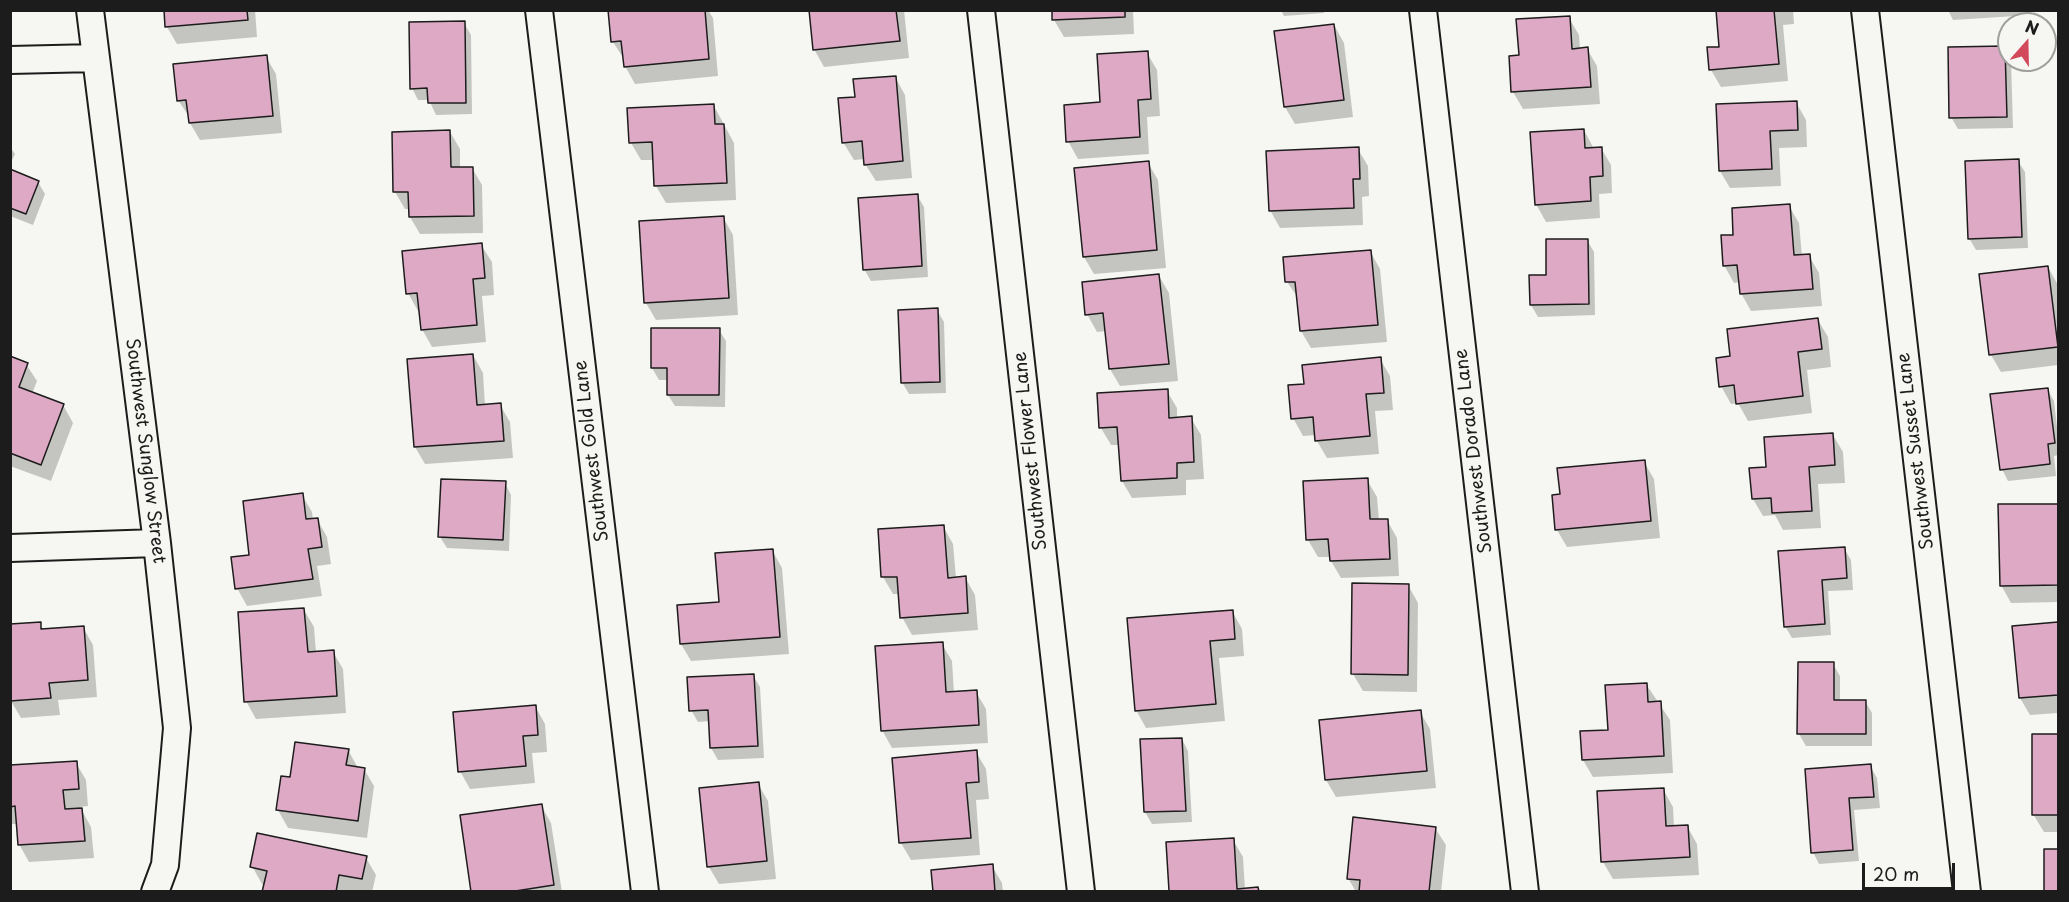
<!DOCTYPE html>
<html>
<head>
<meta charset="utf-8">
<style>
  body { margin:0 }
  #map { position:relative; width:2069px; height:902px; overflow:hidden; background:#f6f6f2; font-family:"Playpen Sans",sans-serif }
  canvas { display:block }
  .frame { position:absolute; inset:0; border:12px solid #1c1c1c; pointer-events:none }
  .north { position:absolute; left:1997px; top:12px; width:60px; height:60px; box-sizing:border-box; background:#f6f6f2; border:2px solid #9f9f9c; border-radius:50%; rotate:20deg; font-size:16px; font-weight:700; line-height:24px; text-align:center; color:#1c1c1c }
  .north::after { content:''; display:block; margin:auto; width:21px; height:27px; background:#d1495b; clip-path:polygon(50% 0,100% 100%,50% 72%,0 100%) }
  .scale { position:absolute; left:1862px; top:863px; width:93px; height:27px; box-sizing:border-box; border:3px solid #1c1c1c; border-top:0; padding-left:8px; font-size:18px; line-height:21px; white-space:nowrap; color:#1c1c1c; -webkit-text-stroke:4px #f6f6f2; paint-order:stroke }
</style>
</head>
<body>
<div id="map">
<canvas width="2069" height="902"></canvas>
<div class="frame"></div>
<div class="north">N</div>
<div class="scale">20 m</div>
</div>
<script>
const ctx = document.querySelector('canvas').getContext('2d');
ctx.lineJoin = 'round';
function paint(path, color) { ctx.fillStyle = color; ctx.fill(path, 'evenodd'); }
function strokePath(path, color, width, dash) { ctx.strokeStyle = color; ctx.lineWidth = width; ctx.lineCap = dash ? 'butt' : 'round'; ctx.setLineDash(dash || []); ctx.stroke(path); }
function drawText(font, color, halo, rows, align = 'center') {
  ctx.font = font + ' "Playpen Sans",sans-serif'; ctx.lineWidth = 4.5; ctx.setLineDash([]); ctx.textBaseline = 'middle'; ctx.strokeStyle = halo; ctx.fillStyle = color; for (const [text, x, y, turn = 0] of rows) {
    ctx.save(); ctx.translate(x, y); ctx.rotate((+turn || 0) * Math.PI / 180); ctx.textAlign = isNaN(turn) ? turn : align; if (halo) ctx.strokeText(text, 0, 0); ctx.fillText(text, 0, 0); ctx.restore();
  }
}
paint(new Path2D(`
  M165,10H255L257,37L177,44L167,27Z
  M610,10H708L713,18L718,76L635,84L625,66L624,59L613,42Z
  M810,10H904L909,58L824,67L814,49Z
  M1053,10H1133L1134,34L1064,37L1054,20Z
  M1281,10H1324V13L1284,16Z
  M1717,10H1793L1794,24L1783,25L1788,81L1721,87L1711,70L1720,48Z
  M1948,10H2031L2032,15L1953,20Z
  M1569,18L1579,35L1580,49H1587L1597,66L1600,104L1523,109L1513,92L1520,56Z
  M464,23L471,35L472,114L436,115L429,100H418L412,88Z
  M1334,25L1344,43L1353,117L1295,124L1285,107Z
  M2004,48L2009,55V60H2011L2013,128L1958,129L1951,117Z
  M1147,53L1157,70L1160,116L1147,117L1149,154L1078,159L1068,141Z
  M266,57L276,74L282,133L200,140L190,123V118L178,100Z
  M895,77L905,95L912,178L876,181L865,164V159L854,160L843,142L856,98Z
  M1796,102L1806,120L1807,147L1779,148L1781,186L1730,188L1720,171Z
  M714,106L734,143L736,200L666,203L656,186L655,160H641L631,143Z
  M1584,130L1594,149L1601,148L1611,165L1612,193L1599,194L1600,218L1546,222L1536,204Z
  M450,132L460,149V169L472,168L482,185L483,233L420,234L410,217V209H405L395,192L394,133Z
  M10,147L15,154L10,164Z
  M1358,149L1368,166L1369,196L1362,197L1363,225L1280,228L1270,210Z
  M2018,161L2025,172L2028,248L1976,250L1969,238Z
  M1148,163L1158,180L1166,268L1094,274L1084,257Z
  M10,171L38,182L45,194L33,225L10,216Z
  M917,195L924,207L928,277L871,281L864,269Z
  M1789,206L1799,223L1802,256H1809L1819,273L1822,306L1751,311L1741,293L1740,282L1734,283L1724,265L1735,236Z
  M723,217L733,235L738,315L656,320L646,303L641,222Z
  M1587,240L1594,252L1595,315L1538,317L1531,305L1548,277Z
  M481,245L492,262L494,295L482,296L486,342L432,347L422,329L420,310L418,311L408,293Z
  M1370,251L1380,269L1387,342L1311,348L1301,331L1299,299L1287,282Z
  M2048,267L2058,285V365L2001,372L1991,355Z
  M1159,276L1169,293L1178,381L1120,386L1110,369L1106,331L1097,332L1087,314Z
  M937,310L944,322L946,393L909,394L902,382Z
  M1818,320L1828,337L1831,367L1807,370L1812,413L1748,421L1738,403L1731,404L1721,386L1732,358Z
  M719,330L726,341L725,407L675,406L668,395L669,380H659L652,368Z
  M473,355L483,373L485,406L500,405L510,422L513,458L425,464L415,447L409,360Z
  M10,358L26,364L37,381L32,394L63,405L73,423L51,481L10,466Z
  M1380,359L1390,376L1393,410L1375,411L1379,454L1327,458L1317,441L1316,435L1303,436L1293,418L1305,385Z
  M2047,389L2054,401L2058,436V455L2054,456L2056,476L2008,481L2002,469Z
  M1167,391L1177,408V419L1191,418L1201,435L1204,479L1186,480V495L1132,498L1122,481L1120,445H1111L1101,428Z
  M1833,435L1843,452L1845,483L1818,484L1821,528L1783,530L1775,515L1763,516L1753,499L1768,468Z
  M1644,462L1654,479L1660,538L1567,547L1557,530L1553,496L1561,495Z
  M1367,480L1377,497L1379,521L1387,520L1397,538L1399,576L1341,578L1331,561V557H1318L1308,540Z
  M505,483L511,495L509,551L447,548L440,537Z
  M302,495L312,512L313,520L317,519L327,537L331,564L317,566L322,596L247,606L237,588Z
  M2058,505V602L2011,603L2001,585L2000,506Z
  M943,526L953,544L956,578L965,577L975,595L978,630L912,635L902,617L900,594H893L883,577L879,531Z
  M1844,548L1851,560L1853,590L1828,591L1831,635L1792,638L1785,626Z
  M772,550L782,568L789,654L691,661L681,644L678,607L720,604Z
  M1408,585L1418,603L1417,692L1363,691L1353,674Z
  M304,610L314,627L316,653L333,652L343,669L346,713L256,719L246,701Z
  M1232,611L1242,629L1244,656L1219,658L1225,721L1146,728L1136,710Z
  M40,624L43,630L83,627L93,645L97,697L58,700L60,715L21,718L11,701Z
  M2058,624V713L2030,715L2020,698L2013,628Z
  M942,644L952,661L954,693L976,692L986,709L988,743L892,748L882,730Z
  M1833,664L1840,676V701H1865L1872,713V746H1806L1799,734Z
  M753,675L760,687L764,758L718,760L711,748L710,721L698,722L691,710Z
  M1646,684L1670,720L1673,773L1593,777L1583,760L1581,733L1609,731Z
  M535,706L545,724L547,752L532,753L535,783L470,789L460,771Z
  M1420,712L1430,729L1436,788L1336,797L1326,780Z
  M2033,735H2058V832H2044L2033,814Z
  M1182,739L1188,751L1192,822L1152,824L1145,812Z
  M348,750L358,768L364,769L374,786L367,838L288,828L278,810L291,779Z
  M976,752L986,769L989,799L976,800L980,855L911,860L901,843L894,759Z
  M76,763L86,780L88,806L80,807L91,827L94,858L29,862L19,844L18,824H10V766Z
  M1870,766L1877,778L1880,808L1854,810L1859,861L1819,864L1813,852L1807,770Z
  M758,784L768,801L776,879L719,884L709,867L700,789Z
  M1663,789L1673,807L1674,827L1687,826L1697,844L1699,875L1613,879L1603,862Z
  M541,805L551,823L562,892H473Z
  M1435,828L1446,845L1441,892H1356L1348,878Z
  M1233,840L1243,857L1245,890L1170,892Z
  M2046,851H2058V892H2046Z
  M366,858L376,875L372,892H264L265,885L262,884L252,866Z
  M992,866L1002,883L1003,892H934Z`), '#0003');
const building = new Path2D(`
  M164,10H247L248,20L165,27Z
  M608,10H705L709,59L624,67L621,41L611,42Z
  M809,10H896L900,41L813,50Z
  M1052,10H1125V17L1052,20Z
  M1716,10H1774L1779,64L1709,70L1707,47H1719Z
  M1570,16L1572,49L1588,47L1591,87L1511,92L1509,56L1519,55L1516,19Z
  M465,21L466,103H428L427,88L410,89L409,22Z
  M1334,24L1344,100L1284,107L1274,31Z
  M2005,46L2007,117L1949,118L1948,47Z
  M1148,51L1151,99L1138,100L1140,137L1066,142L1064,105L1100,102L1097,54Z
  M267,55L273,116L189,123L186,100L177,101L173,64Z
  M896,76L903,161L864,165L862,141L842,143L838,98L855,97L853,79Z
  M1797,101L1798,130L1770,131L1772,169L1719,171L1716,104Z
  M714,104L715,124H724L727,183L654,186L652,142L629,143L627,108Z
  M1584,129L1585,148L1602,147L1603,176L1590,177L1591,201L1535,205L1530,132Z
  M450,130L451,167H473L474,216L409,217L408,192H393L392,132Z
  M1359,147L1360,179H1353L1354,208L1269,211L1266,151Z
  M2019,159L2022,237L1968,239L1965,161Z
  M1149,161L1157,250L1083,257L1074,168Z
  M10,169L39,181L26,214L10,208Z
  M918,194L922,266L863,270L858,198Z
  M1790,204L1794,255L1810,254L1813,289L1740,294L1737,265L1723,266L1721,235H1733L1732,208Z
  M724,216L729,298L644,303L639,221Z
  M1546,239H1588L1589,304L1530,305L1529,275H1546Z
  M482,243L485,278L473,279L477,325L421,330L417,293L406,294L402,251Z
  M1371,250L1378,325L1300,331L1295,282H1285L1283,257Z
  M2048,266L2058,347L1989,355L1979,274Z
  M1159,274L1169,364L1109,369L1103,313L1085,315L1082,282Z
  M938,308L940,382L901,383L898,310Z
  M1818,318L1822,349L1798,352L1803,396L1736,404L1734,385L1719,387L1716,358L1730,356L1727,329Z
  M651,328H720L719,395H667V368H651Z
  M473,354L477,405L501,403L504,441L414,447L407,359Z
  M10,356L28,363L19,387L64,404L41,465L10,453Z
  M1381,357L1384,393L1366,394L1370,436L1315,441L1313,417L1291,419L1288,385L1304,384L1302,365Z
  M2048,388L2055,443L2048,444L2050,464L2000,470L1990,394Z
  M1168,389L1169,418L1192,416L1194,462L1177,463V478L1121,481L1117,427L1099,428L1097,393Z
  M1833,433L1835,465L1809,467L1812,511L1772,513L1771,498L1752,499L1749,468L1766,467L1764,437Z
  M1645,460L1651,521L1555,530L1552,495L1560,494L1557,468Z
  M1368,478L1370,519H1388L1390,559L1330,561L1328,539L1306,540L1303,481Z
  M441,479L506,481L503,540L438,537Z
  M303,493L306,519L318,518L322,547L308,549L313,579L235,589L231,557L249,555L243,501Z
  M1998,504H2058V585L2000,586Z
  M944,525L948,578L966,576L968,613L900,618L897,577H881L878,529Z
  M1845,547L1847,578L1822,580L1825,624L1784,627L1778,551Z
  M773,549L780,637L680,644L677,605L719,602L715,553Z
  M1352,583L1409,584L1408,675L1351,674Z
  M304,608L308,652L334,650L337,696L244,702L238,612Z
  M1233,610L1235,639L1210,641L1216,704L1135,711L1127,618Z
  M41,622V629L84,626L88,680L49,683L51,698L10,701V624Z
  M2058,622V695L2019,698L2012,626Z
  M943,642L946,692L977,690L979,725L881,731L875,646Z
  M1798,662H1834V700H1866V734H1797Z
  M754,674L758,746L710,748L708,710L689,711L687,677Z
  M1647,683L1648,702L1661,701L1664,756L1582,760L1580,731L1608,730L1605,685Z
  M536,705L538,735L523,736L526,766L458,772L453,712Z
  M1421,710L1427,771L1325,780L1319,720Z
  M2032,734H2058V815H2032Z
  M1182,738L1186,811L1144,812L1140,739Z
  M295,742L349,749L346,765L365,768L358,821L276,810L281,776L290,777Z
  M977,750L979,782L966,783L971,838L899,843L892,758Z
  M77,761L79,789L63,790L65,809L82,808L85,841L18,845L15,806L10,807V765Z
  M1871,764L1874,797L1849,798L1853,850L1811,853L1805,769Z
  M759,782L767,861L707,867L699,788Z
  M1664,788L1666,826L1688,825L1690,857L1601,862L1597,791Z
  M542,804L554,885L509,892H471L460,815Z
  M1353,817L1436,827L1429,892H1359L1360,880L1347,879Z
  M257,833L367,856L362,879L339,875L336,892H262L267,871L250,867Z
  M1234,838L1237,889L1258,887L1259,892H1154L1169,891L1166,842Z
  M2044,849H2058V892H2044Z
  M993,864L995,892H933L931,870Z`);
paint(building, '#dda9c4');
strokePath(building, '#1c1c1c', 1.5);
const minor = new Path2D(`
  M90,10L157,543L177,728L165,865L155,892
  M539,10L645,892
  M981,10L1081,892
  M1423,10L1525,892
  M1865,10L1967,892
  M10,60L95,58
  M10,548L157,543`);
strokePath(minor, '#1c1c1c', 30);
strokePath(minor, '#f6f6f2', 26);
drawText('18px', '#1c1c1c', '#f6f6f2', [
  ["Southwest Sunglow Street",145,451,83],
  ["Southwest Gold Lane",592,451,-97],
  ["Southwest Flower Lane",1031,451,-96],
  ["Southwest Dorado Lane",1474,451,-97],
  ["Southwest Susset Lane",1916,451,-97]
]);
</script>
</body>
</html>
